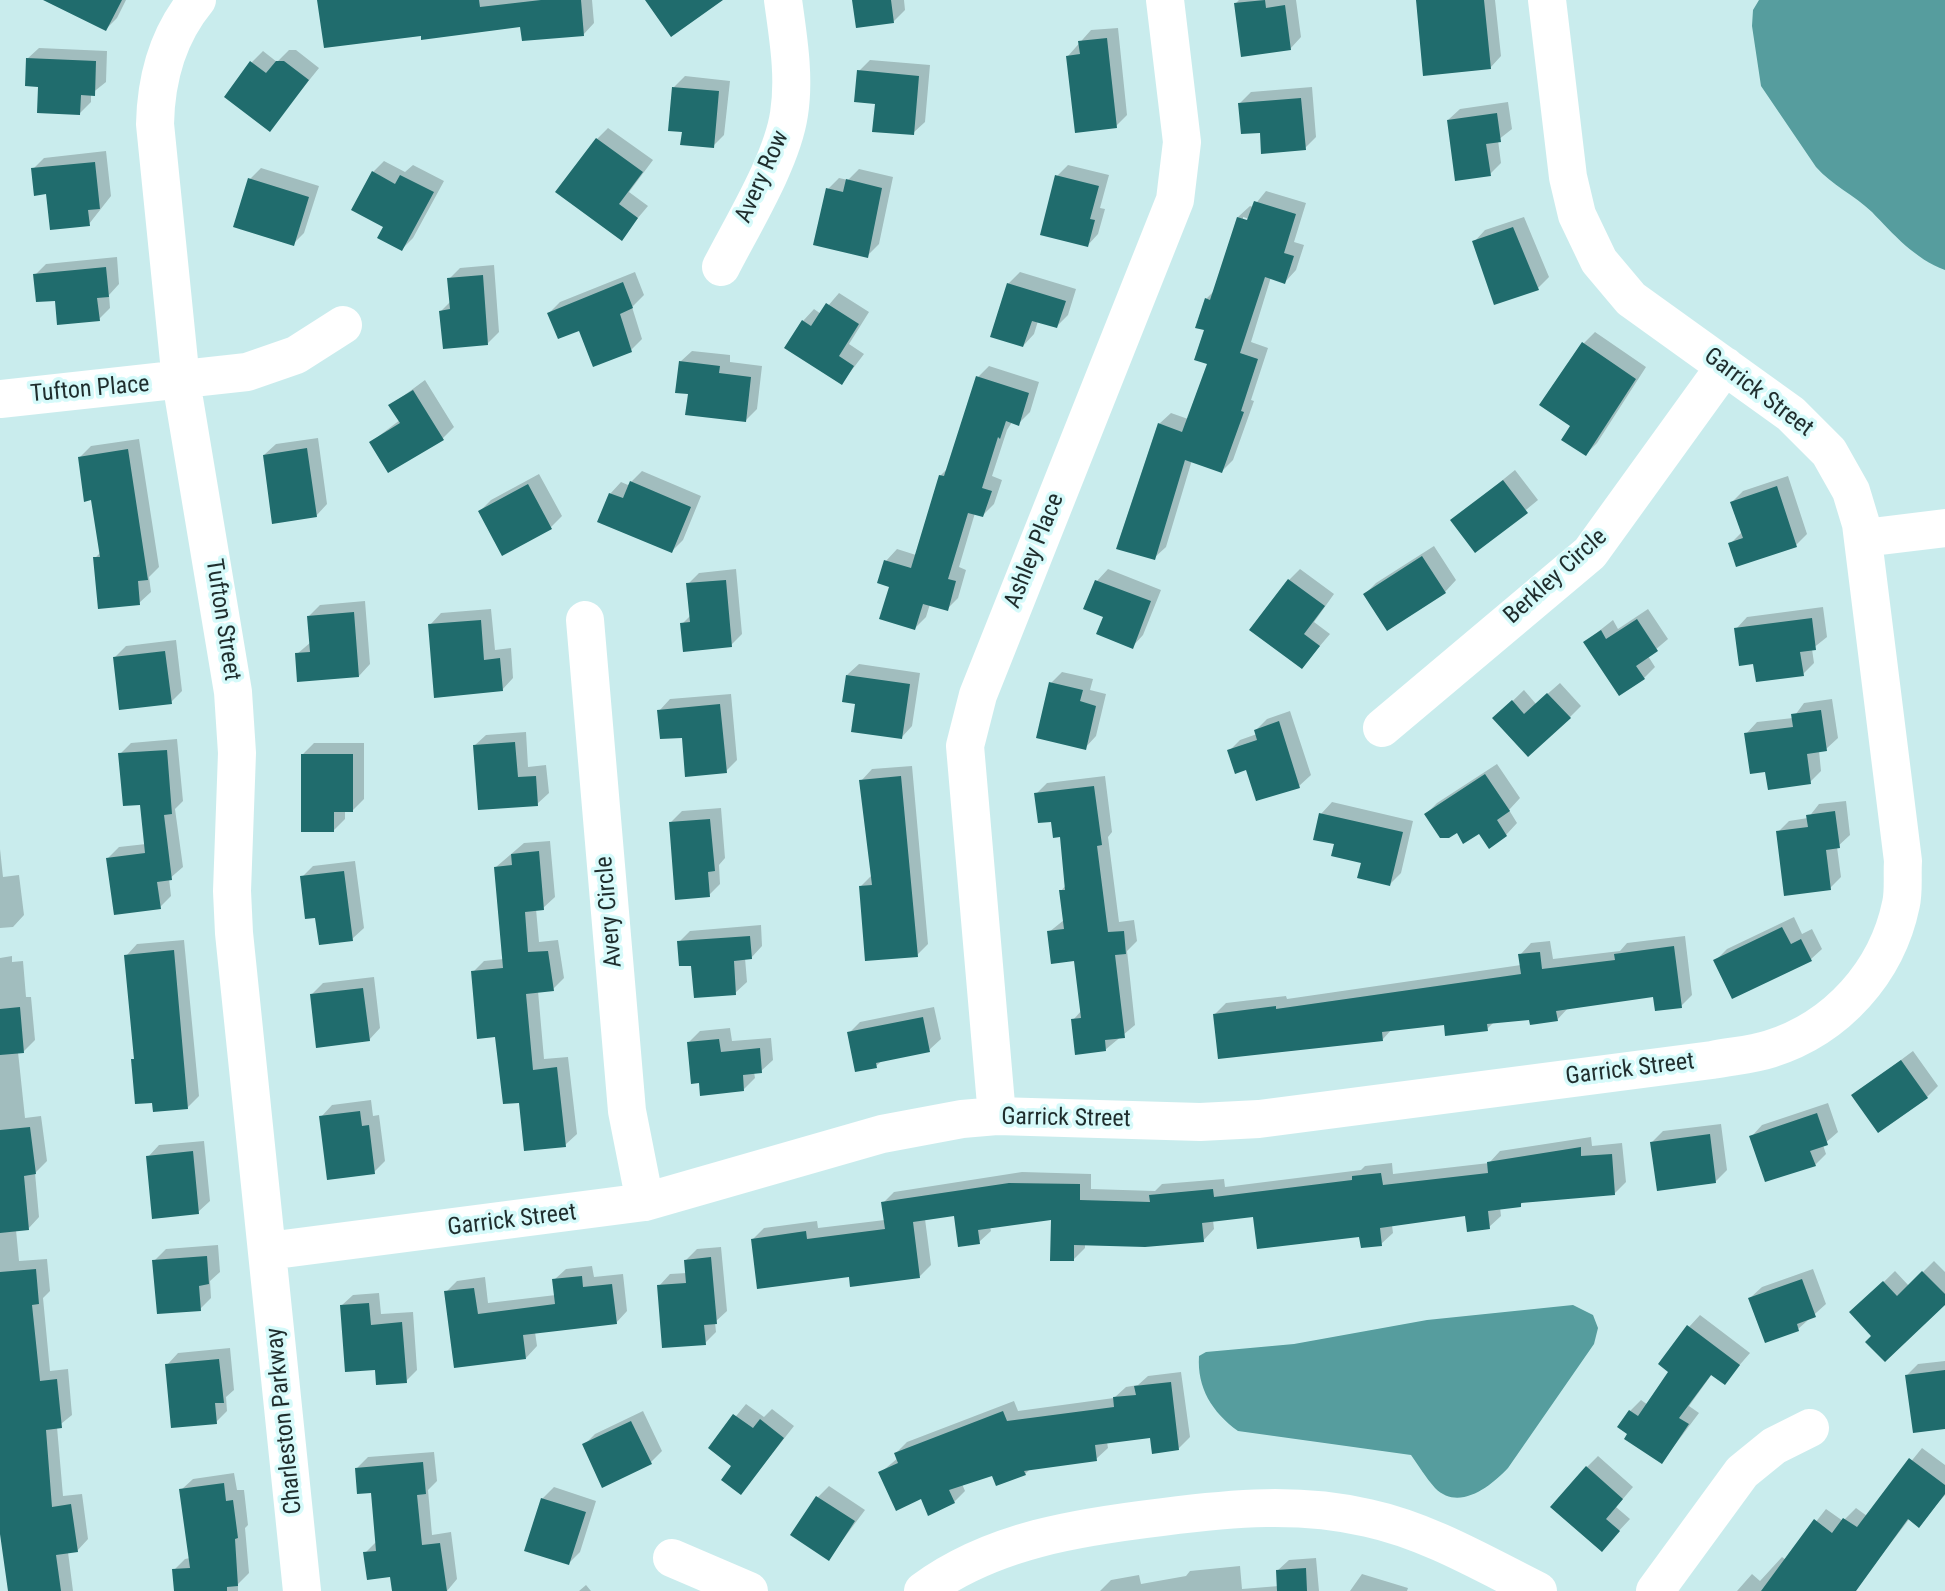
<!DOCTYPE html>
<html>
<head>
<meta charset="utf-8">
<style>
  body { margin:0 }
  canvas { display:block; background:#c9eced }
</style>
</head>
<body>
<canvas width="1945" height="1591"></canvas>
<script>
const ctx = document.querySelector('canvas').getContext('2d');
ctx.lineJoin = 'round';
function paint(path, color) { ctx.fillStyle = color; ctx.fill(path, 'evenodd'); }
function strokePath(path, color, width, dash) { ctx.strokeStyle = color; ctx.lineWidth = width; ctx.lineCap = dash ? 'butt' : 'round'; ctx.setLineDash(dash || []); ctx.stroke(path); }
function drawText(font, color, halo, rows, align = 'center') {
  ctx.font = font + ' "Roboto Condensed",sans-serif'; ctx.lineWidth = 7; ctx.setLineDash([]); ctx.textBaseline = 'middle'; ctx.strokeStyle = halo; ctx.fillStyle = color; for (const [text, x, y, turn = 0] of rows) {
    ctx.save(); ctx.translate(x, y); ctx.rotate((+turn || 0) * Math.PI / 180); ctx.textAlign = isNaN(turn) ? turn : align; if (halo) ctx.strokeText(text, 0, 0); ctx.fillText(text, 0, 0); ctx.restore();
  }
}
paint(new Path2D(`
  M1759,0H1945V270C1915,259 1893,234 1872,212C1854,195 1832,185 1816,167L1761,86L1752,26L1753,10Z
  M1573,1305L1593,1315L1598,1328L1594,1344L1508,1468C1491,1486 1459,1512 1435,1488C1426,1478 1419,1466 1411,1455L1238,1431C1212,1412 1197,1388 1199,1356L1206,1352L1294,1344L1427,1320Z`), '#569d9e');
paint(new Path2D(`
  M73,0H126L117,18L106,29Z
  M319,0H592L594,23L583,35L522,25L422,34Z
  M854,0H904L905,10L894,21Z
  M1239,0H1296L1301,37L1290,49L1236,3Z
  M1418,0H1495L1501,56L1490,68Z
  M1118,28L1127,115L1116,126L1068,56L1091,30Z
  M39,48L107,51L106,82L91,94V102L80,113L40,85L27,59Z
  M289,50H296L319,68L270,129L252,62L263,51L277,62Z
  M870,60L930,65L925,122L913,133L877,102L859,71Z
  M685,76L730,81L724,135L713,146L684,131L674,87Z
  M1312,87L1316,137L1305,148L1261,131L1240,103L1251,92Z
  M1508,102L1512,129L1498,140L1501,163L1490,174L1448,120L1460,109Z
  M608,128L653,160L629,192L648,206L621,238L597,139Z
  M106,151L111,196L89,224L48,192L33,169L44,158Z
  M384,161L405,172L413,165L444,181L413,238L402,249L385,227L373,172Z
  M1068,165L1109,175L1100,208L1105,209L1098,234L1087,246L1057,176Z
  M261,168L319,186L304,233L293,244L250,179Z
  M859,169L893,177L879,244L867,256L828,189L839,178L848,180Z
  M1266,191L1306,203L1294,242L1304,245L1296,270L1285,282L1271,277L1251,342L1268,348L1251,400L1254,401L1233,460L1222,471L1192,460L1166,547L1154,558L1159,424L1171,413L1188,419L1209,363L1206,299L1215,290L1238,217L1250,206L1253,207ZM1243,217L1256,221L1243,220Z
  M1524,217L1549,277L1538,288L1474,242L1485,230Z
  M117,257L119,284L109,295L110,308L99,319L56,299L35,275L46,264Z
  M494,265L499,332L488,343L441,311L451,301L449,279L460,268Z
  M635,272L644,295L632,307L642,339L631,350L549,313L560,302Z
  M1020,272L1076,289L1068,315L1057,326L1038,321L1034,334L1023,346L1008,284Z
  M839,293L869,312L849,344L864,354L842,383L803,321L814,309L821,314Z
  M1595,332L1646,367L1597,443L1586,454L1573,426L1584,343Z
  M692,351L730,355V362L762,366L757,409L746,420L690,393L680,362Z
  M989,366L1039,382L1030,412L1018,424L1012,422L1007,430L992,476L1002,480L994,504L983,515L975,513L959,567L966,570L958,598L947,609L930,604L926,617L915,628L891,585L886,561L897,549L916,555L940,476L948,468L978,377Z
  M425,380L454,427L443,438L371,442L400,420L391,405Z
  M318,438L327,504L316,516L264,455L276,444Z
  M139,439L159,567L149,577L151,592L139,603L95,558L101,552L92,498L79,458L91,446Z
  M1515,470L1538,500L1476,551L1453,520Z
  M642,471L701,496L683,540L672,551L610,494L621,482L628,485Z
  M539,474L562,516L551,527L480,511L491,500Z
  M1788,476L1807,534L1796,545L1730,544L1742,532L1732,502L1743,491Z
  M1434,546L1456,580L1445,592L1365,594L1376,583Z
  M736,569L742,634L731,645L682,624L691,615L688,584L699,573Z
  M1108,569L1161,590L1143,635L1132,647L1105,616L1086,608L1097,581Z
  M1300,569L1334,594L1314,622L1330,634L1302,667L1289,580Z
  M365,601L370,664L359,676L297,654L311,642L309,616L320,605Z
  M1823,607L1827,637L1812,649L1814,663L1803,674L1755,662L1736,629L1747,617Z
  M491,609L495,650L511,648L513,678L502,690L430,625L441,613Z
  M1648,609L1668,639L1648,656L1655,667L1644,678L1585,642L1613,620L1618,629Z
  M176,640L182,691L171,702L115,657L126,646Z
  M859,664L920,673L912,726L901,738L857,703L847,675Z
  M1062,672L1093,679L1090,690L1106,694L1096,736L1085,748L1051,683Z
  M1560,683L1581,706L1570,717L1495,718L1524,690L1536,704Z
  M731,694L737,760L726,771L659,711L670,699Z
  M1832,699L1838,738L1826,749L1819,751L1821,771L1810,782L1767,770L1746,734L1757,722L1793,718L1804,703Z
  M1290,711L1311,775L1299,786L1257,799L1247,768L1229,751L1240,740L1257,734L1256,730L1267,719Z
  M526,732L528,767L546,765L549,793L537,804L474,746L486,735Z
  M177,739L183,801L175,809L183,867L169,879L171,896L160,907L108,858L119,847L146,844L141,803L120,754L131,743Z
  M314,743H364V799L353,810H345V819L334,830L302,755Z
  M1497,764L1520,798L1509,810L1517,823L1506,835L1489,846L1479,831H1457L1426,814L1437,803Z
  M912,766L928,944L917,955L861,886L872,875L861,781L872,769Z
  M1105,776L1112,832L1108,837L1119,922L1134,920L1137,941L1127,951L1135,1025L1105,1050L1073,1020L1082,1010L1076,959L1049,932L1064,920L1061,891L1066,885L1061,835L1036,794L1047,783Z
  M1846,801L1850,835L1837,847L1841,877L1830,888L1778,832L1789,821L1808,818L1819,804Z
  M1332,802L1413,821L1401,873L1390,884L1336,843L1321,814Z
  M721,808L725,858L719,865L720,884L709,895L671,822L682,811Z
  M550,841L555,897L543,908L536,909L539,942L558,940L564,978L553,989L538,991L544,1059L568,1057L577,1134L565,1145L521,1101L473,972L484,961L504,959L496,867L524,843Z
  M0,849L3,877L19,875L24,915L13,927L0,928Z
  M355,861L364,928L352,939L302,877L313,866Z
  M1794,917L1802,934L1812,929L1822,949L1810,960L1715,961L1727,949Z
  M761,925L762,946L751,958H745L747,982L735,993L693,964L679,942L690,931Z
  M1685,936L1692,995L1681,1006L1655,995L1568,1008L1557,1020L1531,1018L1494,1022L1487,1029L1445,1023L1392,1029L1383,1039L1215,1014L1226,1003L1286,996L1287,999L1521,965L1520,955L1531,943L1550,941L1553,959L1620,951L1627,943Z
  M184,940L199,1096L187,1108L154,1101L133,1060L136,1057L126,956L137,944Z
  M12,956V962L23,961L26,997H31L35,1040L24,1051L18,1052L25,1118L41,1116L47,1161L35,1173L39,1217L28,1229L16,1230L19,1261L47,1259L50,1291L43,1298L50,1371L68,1369L72,1415L57,1427L63,1496L82,1494L88,1539L77,1551L68,1552L73,1591H10L0,1509V958Z
  M374,977L380,1028L369,1040L311,995L323,983Z
  M934,1007L941,1039L929,1050L883,1060L876,1066L849,1033L860,1022Z
  M730,1028L732,1041L771,1038L773,1060L761,1071L754,1072L755,1078L744,1089L689,1042L700,1031Z
  M1913,1051L1938,1086L1927,1097L1854,1095Z
  M371,1100L373,1116L379,1115L385,1161L374,1172L321,1117L332,1105Z
  M1828,1103L1838,1132L1823,1145L1826,1154L1815,1165L1751,1137L1762,1125Z
  M1721,1124L1727,1170L1715,1182L1652,1142L1663,1131Z
  M1591,1137L1592,1146L1622,1143L1626,1182L1614,1194L1524,1201L1520,1205L1500,1207L1501,1216L1489,1227L1466,1214L1392,1225L1393,1233L1381,1244L1361,1235L1255,1215L1213,1220L1214,1229L1203,1241L1085,1244V1248L1073,1260L1053,1218L990,1227L991,1231L979,1242L956,1214L925,1219L931,1265L920,1276L850,1275L753,1239L764,1228L817,1221L818,1228L885,1220L883,1203L894,1192L1022,1172L1091,1174V1189L1155,1191L1162,1184L1224,1179L1225,1187L1361,1170L1365,1166L1392,1163L1393,1174L1489,1163L1500,1151Z
  M204,1141L210,1201L198,1212L148,1157L159,1145Z
  M218,1245L220,1272L210,1281L211,1298L200,1309L154,1261L166,1249Z
  M721,1247L727,1311L715,1322L716,1332L705,1343L659,1286L670,1274L687,1273L686,1260L697,1249Z
  M1934,1261L1945,1272V1302L1874,1336L1852,1313L1895,1271L1909,1286Z
  M592,1266L594,1277L623,1274L627,1311L616,1323L535,1332L537,1346L526,1358L446,1292L457,1281L485,1277L488,1303L556,1295L554,1280L566,1269Z
  M1813,1269L1826,1304L1798,1329L1750,1298L1762,1287Z
  M379,1293L381,1314L413,1312L417,1370L406,1381L376,1368L341,1306L353,1295Z
  M1700,1315L1750,1353L1724,1383L1712,1374L1689,1406L1699,1413L1662,1462L1629,1433L1630,1411L1641,1400L1648,1405L1671,1371L1689,1327Z
  M230,1348L234,1390L226,1397L227,1411L216,1422L167,1365L178,1353Z
  M1945,1361V1427L1907,1375L1918,1364Z
  M1181,1372L1190,1437L1178,1449L1151,1436L1107,1442L1108,1448L1096,1459L1031,1468L1025,1474L993,1473L962,1484L965,1491L954,1502L921,1497L880,1473L898,1458L896,1453L907,1442L1014,1401L1018,1411L1114,1398L1126,1387L1138,1385L1148,1376Z
  M746,1404L764,1417L772,1409L794,1426L741,1493L734,1466L710,1448Z
  M643,1411L662,1451L651,1462L584,1445L595,1434Z
  M1922,1448L1945,1465V1495L1919,1525L1910,1518L1858,1586L1808,1591H1737L1752,1574L1760,1581L1782,1557L1786,1560L1826,1509L1843,1521L1856,1508L1867,1516Z
  M434,1452L437,1481L428,1490L432,1535L451,1532L457,1579L447,1591H394L392,1575L365,1553L377,1541L373,1491L357,1468L368,1457Z
  M1598,1456L1633,1487L1616,1507L1630,1519L1602,1549L1587,1467Z
  M234,1473L237,1490H244L248,1525L245,1528L249,1573L238,1584V1591H176L174,1570L185,1559L190,1558L181,1490L193,1479Z
  M829,1486L865,1510L829,1558L818,1497Z
  M554,1487L596,1501L580,1552L569,1563L542,1499Z
  M1316,1558L1319,1591H1100L1111,1580L1139,1575L1141,1584L1186,1576L1190,1571L1240,1566L1242,1589L1279,1586L1277,1571L1289,1560Z
  M1362,1574L1408,1588L1407,1591H1350Z
  M586,1585L591,1591H579Z`), '#0003');
paint(new Path2D(`
  M43,0H122L106,31Z
  M317,0H479L480,7L541,0H581L584,36L522,41L520,27L421,40V36L324,48Z
  M645,0H723L671,37Z
  M852,0H891L894,23L856,28Z
  M1265,0L1266,8L1285,5L1291,50L1241,57L1234,3Z
  M1416,0H1484L1491,69L1423,76Z
  M1107,38L1117,128L1075,133L1066,56L1080,54L1078,41Z
  M26,58L96,61L95,96L81,95L80,115L37,113L38,87L25,86Z
  M250,61L266,73L276,61H284L309,80L270,132L224,97Z
  M857,70L919,76L914,135L872,132L875,104L854,102Z
  M672,87L719,91L714,148L680,145L682,132L668,131Z
  M1301,98L1306,150L1261,154L1260,133L1241,134L1238,103Z
  M1497,113L1501,142L1486,144L1491,176L1455,181L1447,120Z
  M596,138L643,172L619,204L638,218L622,241L555,192Z
  M95,162L100,209L88,210L90,226L50,230L46,194L34,196L31,168Z
  M372,171L395,184L400,175L434,192L402,251L377,238L383,227L351,210Z
  M1055,175L1099,186L1090,219L1095,220L1088,247L1040,235Z
  M248,178L309,197L294,246L233,227Z
  M846,179L882,188L868,258L813,245L826,188L843,192Z
  M1254,201L1296,214L1284,253L1294,256L1285,284L1265,277L1240,353L1258,359L1241,411L1244,412L1222,473L1185,460L1155,560L1116,549L1158,423L1182,432L1207,364L1194,360L1204,330L1195,328L1205,298L1210,300L1237,217L1247,220Z
  M1513,227L1539,290L1494,305L1472,241Z
  M106,267L109,297L97,298L100,321L57,325L55,301L36,302L33,274Z
  M483,275L488,345L443,349L439,311L450,309L447,278Z
  M623,282L633,308L620,314L632,352L593,367L579,331L558,339L547,313Z
  M1007,283L1066,301L1057,328L1032,321L1023,347L990,337Z
  M826,303L859,324L839,356L854,366L842,385L784,348L802,320L811,326Z
  M1582,342L1636,379L1586,456L1561,440L1570,426L1539,405Z
  M679,361L720,366L719,373L751,377L746,422L685,415L688,394L675,393Z
  M976,376L1029,393L1019,426L1006,421L1000,439L998,437L982,488L992,491L983,517L968,513L948,579L956,581L948,611L923,604L915,630L879,619L889,587L877,583L884,560L911,568L939,475L944,476Z
  M413,390L444,440L388,473L369,442L400,423L388,405Z
  M307,448L317,517L272,524L263,455Z
  M128,449L148,580L138,581L140,605L98,609L93,557H100L91,500L84,502L78,457Z
  M1503,480L1528,513L1475,553L1450,520Z
  M630,481L691,507L672,553L597,522L609,493L623,498Z
  M528,484L552,529L502,556L478,511Z
  M1777,486L1797,547L1736,567L1728,543L1743,538L1730,502Z
  M1422,556L1446,593L1387,631L1363,594Z
  M1288,579L1325,606L1304,634L1320,646L1302,669L1249,630Z
  M726,580L732,647L683,652L680,623L690,622L686,583Z
  M1095,580L1151,601L1133,649L1096,634L1103,617L1083,609Z
  M354,612L359,677L297,682L295,653L310,652L307,616Z
  M1812,618L1816,650L1800,652L1804,676L1756,682L1753,664L1739,666L1734,628Z
  M1637,619L1658,651L1636,666L1645,679L1619,696L1583,642L1601,630L1606,639Z
  M481,620L484,660L500,658L503,691L434,698L428,624Z
  M165,651L172,704L119,710L113,657Z
  M846,675L910,684L902,739L851,732L855,704L842,702Z
  M1049,682L1083,690L1080,701L1096,706L1086,750L1036,738Z
  M1547,693L1571,718L1528,757L1492,718L1512,700L1524,714Z
  M720,704L727,773L685,777L682,738L660,739L657,710Z
  M1821,710L1827,751L1807,754L1811,784L1768,790L1765,772L1750,774L1744,733L1793,727L1791,714Z
  M1279,721L1300,788L1256,801L1246,770L1235,774L1227,750L1257,740L1254,730Z
  M515,742L518,777L536,776L538,806L478,810L473,745Z
  M167,750L172,814L164,815L172,880L157,882L161,909L114,915L106,858L145,853L140,805L123,806L118,753Z
  M301,754H353V812H334V832H301Z
  M1485,774L1510,811L1497,820L1507,836L1489,849L1479,834L1463,844L1457,833L1449,838H1440L1424,814Z
  M901,776L918,957L865,961L859,886L872,885L859,780Z
  M1094,786L1102,845L1097,846L1108,932L1124,931L1126,954L1115,955L1125,1038L1105,1040L1106,1051L1075,1055L1071,1019L1081,1018L1074,961L1051,964L1047,931L1064,929L1059,890H1065L1060,837L1053,838L1051,822L1038,823L1034,793Z
  M1835,811L1840,848L1826,850L1831,890L1784,896L1776,831L1808,827L1806,815Z
  M1319,813L1403,832L1390,886L1357,878L1361,863L1331,856L1334,844L1313,840Z
  M710,819L715,871L708,872L710,897L675,900L669,822Z
  M539,851L544,910L525,912L528,952L548,951L554,991L526,994L533,1070L557,1067L566,1147L524,1151L519,1103L503,1104L495,1037L477,1039L471,971L503,968L494,867L512,865L511,854Z
  M344,871L353,941L319,945L315,918L305,919L300,876Z
  M1782,927L1791,944L1801,939L1812,961L1732,999L1713,960Z
  M750,936L752,959L734,961L736,995L694,998L691,966H679L677,941Z
  M1674,946L1682,1008L1655,1011L1653,997L1556,1011L1558,1021L1530,1025L1529,1020L1487,1024L1488,1031L1445,1036L1444,1025L1382,1032L1383,1041L1218,1059L1213,1014L1276,1006V1009L1521,974L1518,954L1540,952L1542,969L1615,960L1614,954Z
  M174,950L188,1109L153,1112L152,1103L135,1104L131,1059H134L124,955Z
  M363,988L370,1041L316,1048L310,994Z
  M20,1007L24,1053L0,1055V1009Z
  M923,1017L930,1052L876,1063L877,1068L855,1072L847,1032Z
  M719,1039L721,1052L760,1048L762,1073L743,1075L744,1091L700,1096L699,1083L691,1084L687,1042Z
  M1901,1060L1928,1098L1878,1133L1851,1095Z
  M360,1111L362,1126L369,1125L375,1174L327,1180L319,1116Z
  M1817,1113L1828,1145L1810,1151L1816,1166L1765,1182L1749,1136Z
  M30,1127L36,1174L24,1176L29,1230L0,1233V1130Z
  M1710,1134L1716,1183L1657,1191L1650,1142Z
  M1581,1147V1156L1612,1154L1615,1195L1521,1203V1207L1488,1211L1490,1229L1467,1232L1465,1216L1380,1228L1382,1246L1361,1248L1359,1237L1257,1249L1253,1217L1202,1223L1204,1242L1145,1247L1074,1245V1261H1050L1051,1220L978,1230L980,1244L958,1247L954,1216L913,1222L920,1278L850,1287L849,1277L757,1289L751,1239L806,1231L807,1239L885,1229L881,1202L1009,1183L1080,1184V1200L1150,1202L1149,1195L1213,1189L1214,1197L1352,1180V1176L1381,1173L1383,1185L1488,1173L1487,1162Z
  M193,1151L199,1214L152,1219L146,1156Z
  M207,1256L209,1284L199,1286L201,1311L157,1314L152,1260Z
  M711,1257L717,1324L704,1325L706,1345L662,1348L657,1285L686,1283L684,1260Z
  M36,1269L39,1304L32,1305L40,1381L57,1379L62,1428L46,1430L52,1507L71,1504L78,1552L56,1555L61,1591H8L0,1534V1272Z
  M1922,1271L1945,1294V1305L1885,1362L1865,1342L1871,1336L1849,1312L1883,1281L1897,1296Z
  M582,1276L583,1287L612,1284L617,1324L523,1335L526,1359L454,1368L444,1291L474,1288L478,1314L555,1304L552,1279Z
  M1802,1279L1816,1317L1797,1324L1799,1331L1765,1343L1748,1298Z
  M369,1303L371,1325L402,1322L407,1383L376,1385L375,1370L345,1372L340,1305Z
  M1687,1325L1740,1365L1725,1385L1711,1375L1679,1418L1689,1424L1662,1464L1624,1439L1627,1434L1617,1427L1629,1410L1638,1416L1668,1372L1658,1364Z
  M219,1359L224,1403H215L217,1424L171,1428L165,1364Z
  M1945,1370V1429L1913,1433L1905,1375Z
  M1171,1382L1179,1450L1152,1454L1150,1438L1095,1445L1097,1461L1024,1471L1026,1475L996,1486L992,1476L949,1490L955,1503L928,1516L921,1499L896,1511L878,1472L898,1463L894,1453L1003,1411L1007,1421L1114,1407L1113,1397L1136,1395L1134,1386Z
  M733,1414L753,1428L760,1419L784,1438L741,1495L721,1480L731,1466L708,1448Z
  M631,1421L652,1464L602,1488L582,1444Z
  M1909,1458L1945,1485V1494L1919,1528L1908,1519L1856,1591H1761L1814,1519L1832,1533L1843,1518L1857,1527Z
  M423,1462L426,1494L417,1495L422,1545L440,1543L447,1591H392L390,1577L367,1580L363,1552L376,1551L371,1493L357,1494L355,1468Z
  M1586,1466L1623,1499L1606,1519L1620,1531L1602,1552L1550,1507Z
  M224,1483L226,1501L233,1500L238,1538L235,1539L238,1586L227,1587V1591H174L172,1569L190,1568L179,1489Z
  M816,1496L855,1521L829,1561L790,1535Z
  M541,1498L586,1512L569,1565L524,1551Z
  M1306,1568L1307,1591H1277L1276,1570Z`), '#206c6d');
strokePath(new Path2D(`
  M197,0C168,35 156,79 155,124L181,381L233,692L237,753L232,891L234,933L302,1591
  M721,267C743,224 782,161 789,114C795,76 788,37 783,0
  M0,399L247,372L296,355L343,325
  M1864,538L1945,528
  M585,620L627,1111L645,1202
  M1382,728L1590,553L1725,366
  M997,1116L965,746L978,695L1175,200L1182,142L1165,0
  M268,1251L645,1202L882,1134L962,1119L997,1116L1200,1122L1259,1119L1712,1060C1731,1056 1752,1055 1770,1049C1837,1028 1887,972 1901,904C1904,891 1902,875 1903,861L1861,524L1851,491L1829,452L1791,414L1631,299L1599,261L1577,215L1568,177L1547,0
  M672,1558L749,1591
  M923,1591C992,1540 1079,1527 1163,1517C1232,1508 1299,1502 1368,1518C1428,1531 1484,1564 1538,1591
  M1655,1591L1742,1472L1774,1446L1810,1428`), '#fff', 38);
drawText('24px', '#1f2d2d', '#d6fafa', [
  ["Avery Row",763,177,-66],
  ["Tufton Place",90,390,-5],
  ["Garrick Street",1758,393,37],
  ["Ashley Place",1035,551,-68],
  ["Berkley Circle",1556,577,-42],
  ["Tufton Street",222,620,81],
  ["Avery Circle",610,912,-95],
  ["Garrick Street",1630,1070,-7],
  ["Garrick Street",1066,1119,1],
  ["Garrick Street",512,1221,-7],
  ["Charleston Parkway",285,1421,-96]
]);
</script>
</body>
</html>
